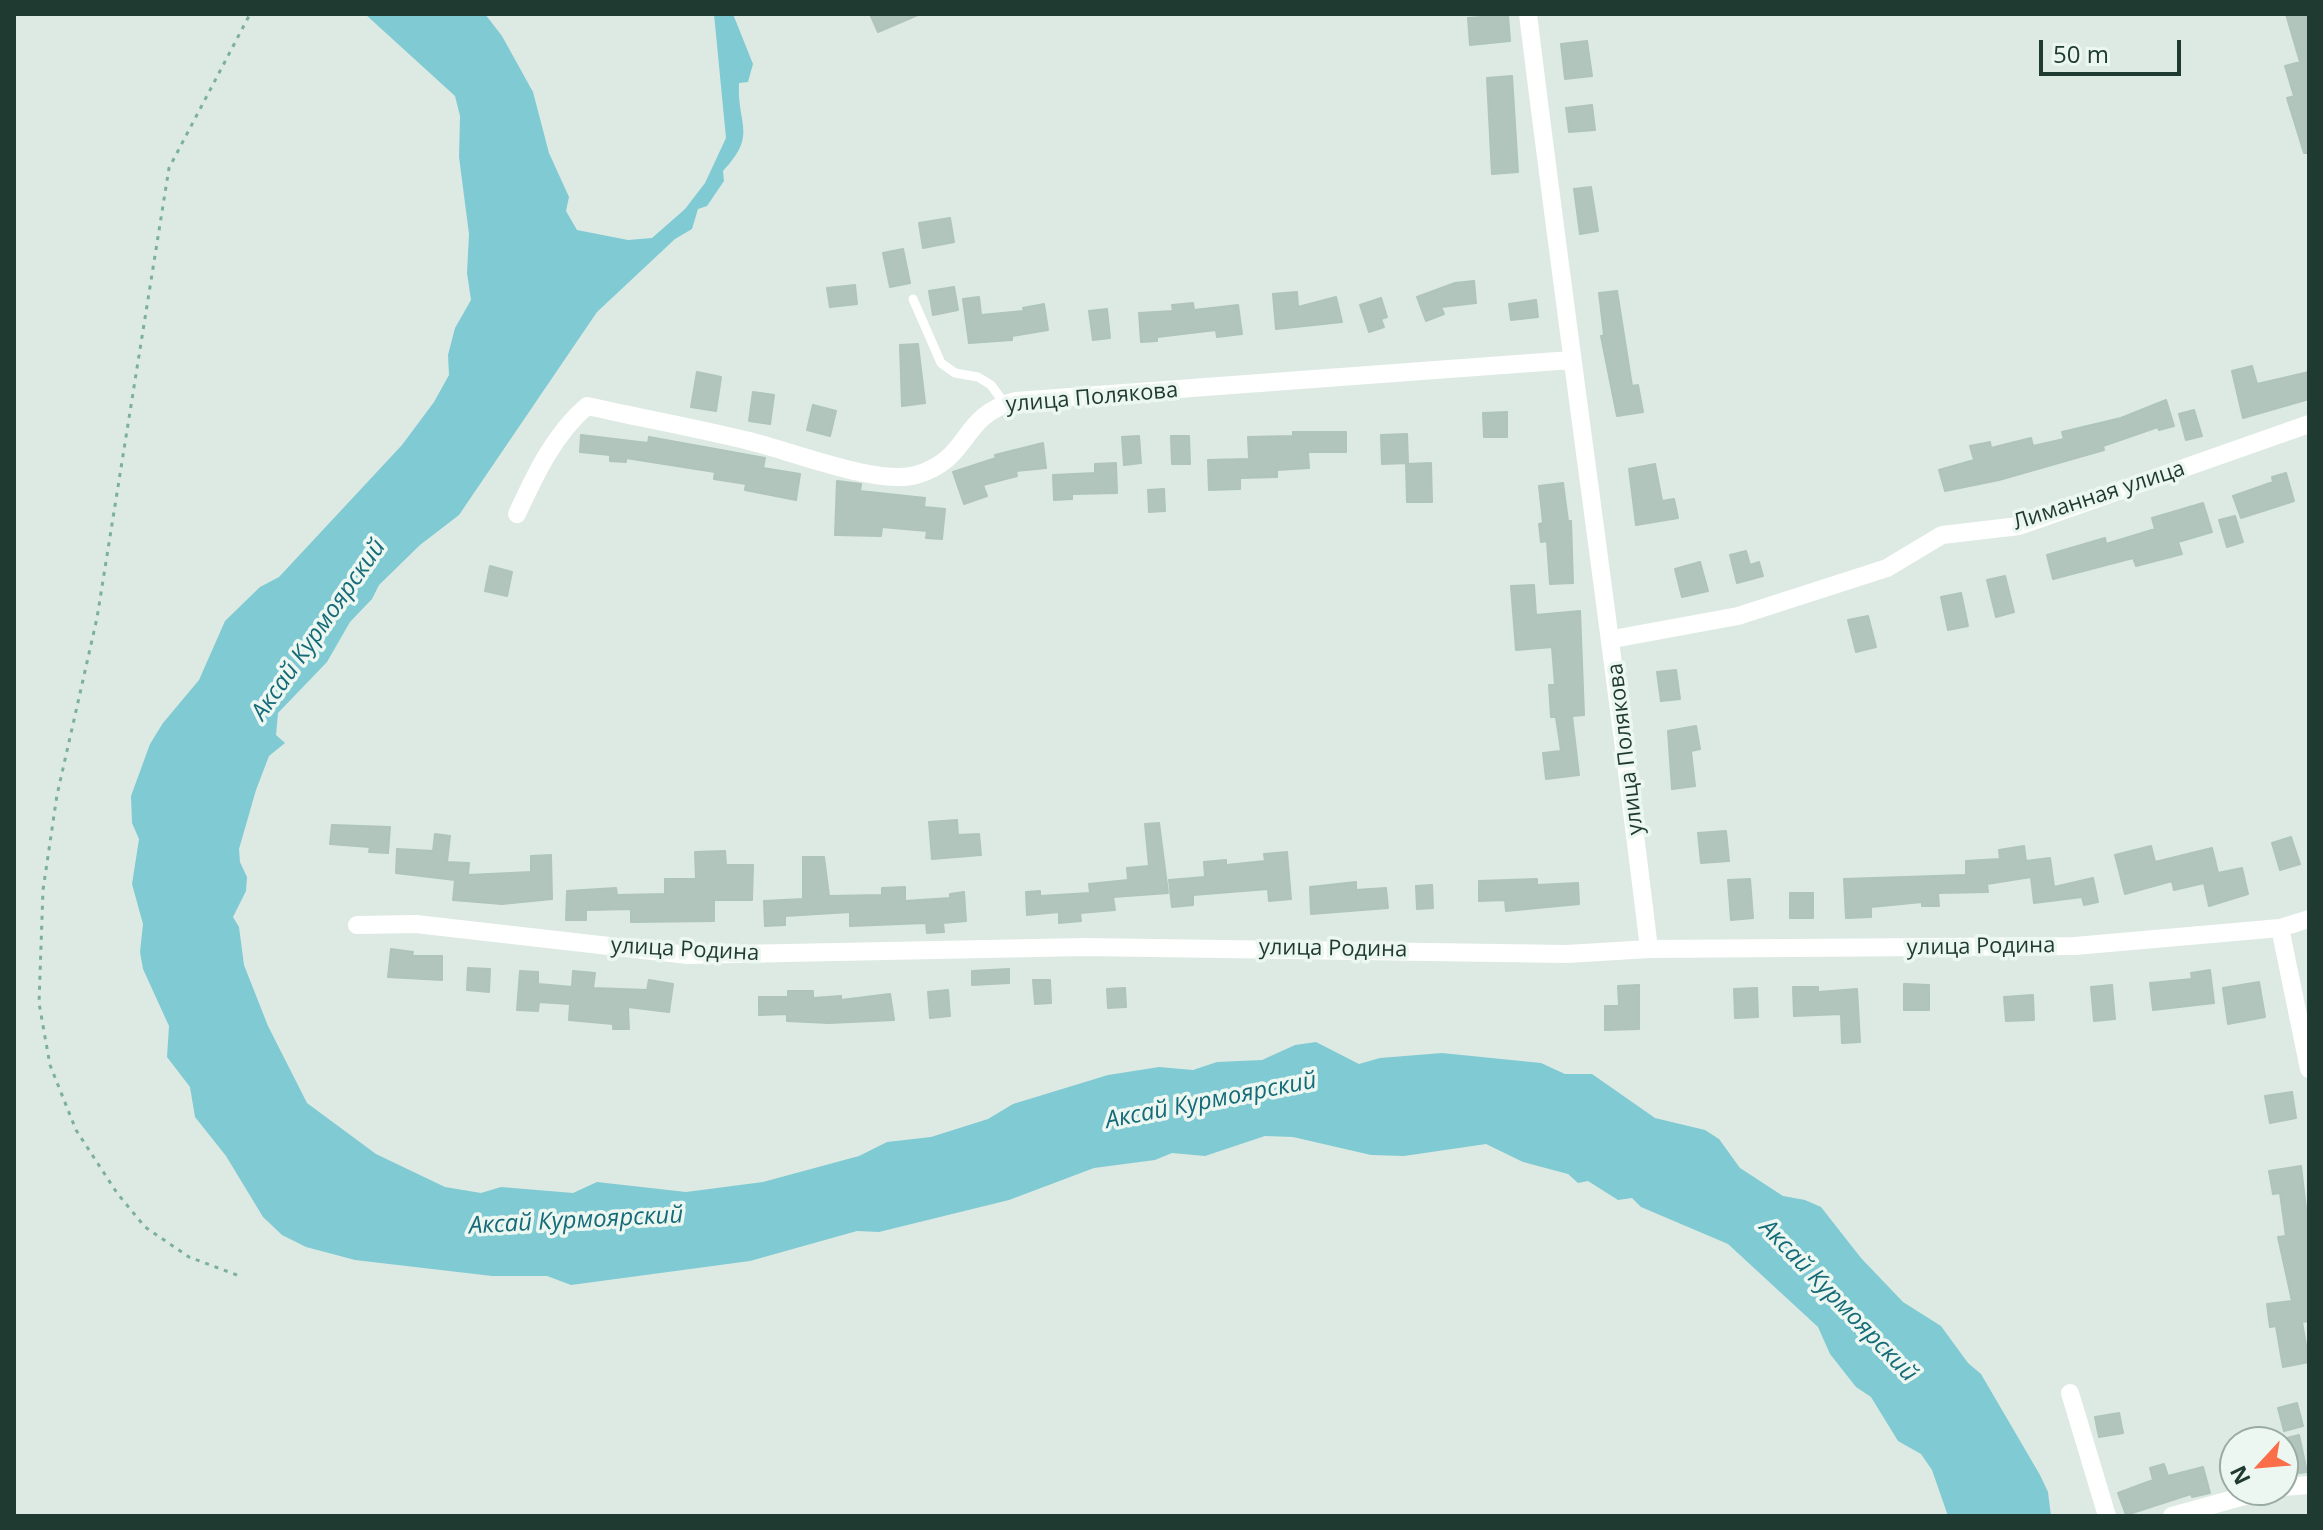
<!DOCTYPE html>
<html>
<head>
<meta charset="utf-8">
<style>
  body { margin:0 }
  #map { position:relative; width:2323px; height:1530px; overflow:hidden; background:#ddeae3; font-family:"Open Sans",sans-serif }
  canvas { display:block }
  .frame { position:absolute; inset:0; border:16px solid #1e3a31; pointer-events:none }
  .north { position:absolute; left:2219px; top:1426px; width:80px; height:80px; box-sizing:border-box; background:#edf7f1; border:2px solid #9aaba4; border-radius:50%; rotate:244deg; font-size:22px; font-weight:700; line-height:32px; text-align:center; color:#1e3a31 }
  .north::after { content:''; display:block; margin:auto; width:28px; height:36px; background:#fa6f4a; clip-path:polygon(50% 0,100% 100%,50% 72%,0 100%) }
  .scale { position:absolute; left:2039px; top:40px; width:142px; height:36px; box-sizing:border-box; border:4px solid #1e3a31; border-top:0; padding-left:10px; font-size:24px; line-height:28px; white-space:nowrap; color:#1e3a31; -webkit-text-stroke:6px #edf7f1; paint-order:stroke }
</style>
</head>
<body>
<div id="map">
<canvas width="2323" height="1530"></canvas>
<div class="frame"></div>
<div class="north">N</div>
<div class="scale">50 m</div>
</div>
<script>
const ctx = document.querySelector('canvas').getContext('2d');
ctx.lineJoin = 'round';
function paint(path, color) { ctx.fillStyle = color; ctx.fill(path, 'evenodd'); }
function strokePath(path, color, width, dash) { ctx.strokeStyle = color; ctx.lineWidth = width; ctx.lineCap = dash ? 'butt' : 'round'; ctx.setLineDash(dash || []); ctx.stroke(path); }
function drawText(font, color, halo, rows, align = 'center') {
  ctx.font = font + ' "Open Sans",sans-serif'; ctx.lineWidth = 7; ctx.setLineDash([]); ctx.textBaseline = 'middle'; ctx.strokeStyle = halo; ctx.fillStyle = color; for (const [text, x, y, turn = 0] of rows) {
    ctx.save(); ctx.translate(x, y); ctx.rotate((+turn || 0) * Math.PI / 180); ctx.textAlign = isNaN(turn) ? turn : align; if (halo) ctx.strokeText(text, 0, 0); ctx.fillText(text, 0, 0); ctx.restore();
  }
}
paint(new Path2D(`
  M365,14H485L502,36L533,92L549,153L569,197L566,211L577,230L628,240L652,238L685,209L705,183L726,138L714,14H733L753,64L748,82L739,83C737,126 758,134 723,171L724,181L707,206L698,209L692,229L675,239L597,312L459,515L420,545L379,585L372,599L350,622L327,662L278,713L276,735L285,743L269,756L256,790L239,849L240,862L247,877L246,891L233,917L239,927L244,965L268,1026L307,1103L376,1154L445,1187L481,1193L501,1187L573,1193L597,1182L686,1192L763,1182L859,1156L887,1142L931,1137L988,1119L1013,1104L1108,1075L1159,1067L1193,1070L1217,1062L1262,1060L1295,1045L1316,1042L1359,1064L1380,1058L1442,1053L1541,1063L1565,1074H1592L1655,1118L1705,1130L1719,1139L1740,1168L1783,1196L1805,1200L1821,1207L1861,1258L1903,1302L1941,1326L1968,1363L1981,1374L2040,1475L2048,1492L2051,1516H1948L1932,1470L1921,1454L1898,1441L1871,1397L1856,1387L1830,1354L1818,1327L1728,1244L1641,1207L1632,1198L1618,1200L1588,1181L1578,1183L1568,1174L1523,1162L1486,1144L1404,1156L1371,1155L1293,1137L1265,1136L1205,1156L1172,1153L1155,1160L1094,1168L1009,1200L879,1232L857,1231L750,1261L571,1285L547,1276H492L355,1260L306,1247L282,1235L263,1217L226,1156L195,1117L190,1087L167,1057L169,1026L143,969L140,952L143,924L132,884L139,839L132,823L131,796L150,744L163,723L199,680L225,621L260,587L279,577L402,445L434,402L449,375L448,355L455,328L471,300L467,273L469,234L459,157L460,116L455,96Z`), '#80cad3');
const building = new Path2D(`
  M870,14H920L878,32Z
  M2286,14H2309V153H2304L2287,98L2294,96L2285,66L2300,62Z
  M1508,15L1510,41L1470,45L1468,18Z
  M1587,41L1592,76L1565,79L1561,44Z
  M1512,76L1518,172L1492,174L1487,78Z
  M1592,105L1595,130L1569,132L1566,108Z
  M1591,187L1598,231L1580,234L1574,189Z
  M950,218L954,242L923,248L919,223Z
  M903,249L910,283L890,287L883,253Z
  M1474,281L1476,303L1441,307L1444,314L1426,321L1417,297L1455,283Z
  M855,285L857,304L830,307L827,288Z
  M954,287L958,310L933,315L929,291Z
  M1617,291L1632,386L1638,385L1643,412L1617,416L1601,336L1604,335L1599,293Z
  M1297,292L1298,307L1336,297L1342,322L1276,329L1273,294Z
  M979,297L981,315L1024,311L1023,308L1044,304L1048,330L1012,336V340L969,343L963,299Z
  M1381,298L1387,317L1381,319L1384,327L1369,332L1360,305Z
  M1536,300L1538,317L1511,320L1509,304Z
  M1193,303L1194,310L1238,305L1242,334L1217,337L1216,330L1157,337V341L1141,342L1139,313L1173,311L1172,305Z
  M1107,309L1110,338L1093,340L1089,311Z
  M918,344L925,403L902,406L900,345Z
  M2252,366L2257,384L2309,372V399L2243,418L2232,371Z
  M697,372L721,377L716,411L691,407Z
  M753,392L774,395L770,424L749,421Z
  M2166,400L2174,426L2159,430L2158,427L2103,446L2104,450L1999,480L1945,491L1939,470L1974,460L1970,446L1990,442L1991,448L2031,438L2033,446L2064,439L2062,432L2121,418Z
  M813,405L836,411L830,436L807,430Z
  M2194,410L2202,436L2186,440L2179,414Z
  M1507,412V437H1484L1483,413Z
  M1293,432H1346V452H1308L1309,468L1277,470V477L1240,478V489L1209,490L1208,460L1249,459L1248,437L1293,436Z
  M1407,434L1408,463L1382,464L1381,435Z
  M581,435L648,443L649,437L765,458L763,468L800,474L796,500L745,490L746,484L714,479L715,472L626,458V462L610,461V455L580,452Z
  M1139,436L1141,463L1124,465L1122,437Z
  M1171,436H1189L1190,464H1172Z
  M1043,443L1046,468L1016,471L1017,476L983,485L987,496L964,504L953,472L996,458L995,455Z
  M1116,463L1117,493L1072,494V499L1054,500L1053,475L1095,473V464Z
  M1431,463L1432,502H1407L1406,464Z
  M1655,464L1662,501L1674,499L1678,518L1636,525L1629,469Z
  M2286,473L2294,501L2241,518L2233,496L2273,482L2272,477Z
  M837,481L861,484L860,491L925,498L924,507L945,509L942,539L926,538L927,531L882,527L881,536L835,535Z
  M1563,483L1568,521H1571L1573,583L1550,584L1547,541L1541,542L1539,524L1543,523L1539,486Z
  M1164,489L1165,511L1149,512L1148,490Z
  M2203,503L2212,532L2178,542L2182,554L2136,566L2133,558L2053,579L2047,555L2105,538L2106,544L2155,529L2152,518Z
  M2235,516L2243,542L2227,547L2219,520Z
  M1746,551L1750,565L1759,562L1763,576L1737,583L1730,555Z
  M1700,562L1708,591L1682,597L1675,569Z
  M490,566L512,572L507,596L485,591Z
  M2005,576L2014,612L1996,617L1987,580Z
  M1534,585L1536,615L1580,611L1584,715L1572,716L1579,775L1546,779L1543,753L1561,751L1556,717H1551L1549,685H1555L1552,647L1516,650L1511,586Z
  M1961,593L1968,626L1948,630L1941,597Z
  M1868,616L1876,647L1856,652L1848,620Z
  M1676,670L1680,699L1661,701L1657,672Z
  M1696,726L1700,749L1691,751L1695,786L1672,789L1668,731Z
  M957,820L958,835L979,834L981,855L932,859L929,822Z
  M1159,823L1168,893L1113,897L1115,910L1080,913L1081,921L1059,923V912L1027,915L1026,892L1040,891V896L1090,893L1089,884L1128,880L1127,868L1149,866L1145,824Z
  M332,825L390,827L388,853L369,852L370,847L330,844Z
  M1726,831L1729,861L1701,863L1698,833Z
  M435,834L450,836L447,862L469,863L468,875L531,872V856L551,855L552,899L502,904L453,900L455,880L396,873L397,849L433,851Z
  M2291,837L2300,864L2280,870L2272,843Z
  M2024,846L2026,861L2050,858L2054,887L2093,878L2098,902L2084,905L2082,897L2034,903L2031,877L1987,884L1988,892L1938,893L1939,906H1922V902L1871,907V917L1846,918L1844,879L1966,875V861L2000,859L1999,850Z
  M2151,846L2155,862L2212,848L2218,873L2242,868L2248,894L2209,906L2204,883L2174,890L2172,881L2125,894L2115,855Z
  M725,851L726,865H753L752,900H714V921L631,922V909L586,910V920H566L567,891L616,888L617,895L665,894V879H696L695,852Z
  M1287,852L1291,899L1269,901L1268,889L1193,895V905L1172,907L1169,880L1205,877L1204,862L1226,860V865L1265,861L1264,854Z
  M803,857H824L829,896L882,895V888L905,887V901L950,898V894L964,892L966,921L943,923L944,932L927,933L926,923L850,926V912L785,916V925L765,926L764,901L803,899Z
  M1537,879V885L1578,883L1579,904L1506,911L1505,900L1479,901V881Z
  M1750,879L1753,918L1731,920L1728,880Z
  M1356,882V890L1386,888L1388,908L1311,914L1310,887Z
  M1432,885L1433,908L1417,909L1416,886Z
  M1790,893H1813V918H1790Z
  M391,949L413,952L412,956H442V980L388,977Z
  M468,968L490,969L489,992L467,990Z
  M1009,969V983L972,985V971Z
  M2210,970L2214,1003L2153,1010L2150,983L2192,979L2191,973Z
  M520,971L538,972V984L572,987L573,971L595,973L593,988L647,990L649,980L673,984L669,1012L628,1007L629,1029H613V1024L569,1020L570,1004L539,1002L538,1011L517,1010Z
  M1033,980H1050L1051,1003L1035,1004Z
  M2259,982L2265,1017L2228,1024L2223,988Z
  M1904,984L1929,985V1010H1904Z
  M1639,985V1029L1605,1030V1006H1619L1618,986Z
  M2112,985L2115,1019L2094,1021L2091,987Z
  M1793,987H1818V992L1857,989L1860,1042L1842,1043L1841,1014L1794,1016Z
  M1125,988L1126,1007L1108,1008L1107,989Z
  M1757,988L1758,1017L1735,1018L1734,989Z
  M948,990L950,1016L930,1018L928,992Z
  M788,991H813V998L841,996V1000L890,994L894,1020L829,1023L787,1021V1014L759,1015V997H788Z
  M2033,995L2034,1020L2006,1021L2004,997Z
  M2292,1092L2296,1118L2270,1123L2265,1096Z
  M2301,1166L2309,1234V1278L2306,1279L2309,1321L2302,1322L2309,1362L2283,1367L2276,1326L2270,1327L2267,1304L2292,1301L2278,1237L2286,1236L2280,1193L2273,1194L2269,1171Z
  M2297,1403L2303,1426L2284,1431L2278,1408Z
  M2119,1413L2123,1433L2099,1437L2095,1417Z
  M2299,1435L2307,1472L2283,1475V1439Z
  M2164,1464L2168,1476L2203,1467L2210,1493L2192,1497L2191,1494L2126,1515L2118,1493L2153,1480L2150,1468Z`);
paint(building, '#b2c5bc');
strokePath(building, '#afc4ba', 2);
strokePath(new Path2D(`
  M237,1275L189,1257L145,1227L117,1193L76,1130L50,1065L39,1003L43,890L57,795L97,618L169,168L250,14`), '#7bb09d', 3, [4, 6]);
strokePath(new Path2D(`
  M913,299L941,363L955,373L978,377L991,385L1005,404`), '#fff', 9);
strokePath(new Path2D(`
  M1528,14C1566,326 1612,637 1649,949
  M517,514C535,475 554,434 587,406C641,418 696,428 749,441C791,451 878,486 916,475C972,459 959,415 1016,401L1571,360
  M1613,639L1738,616L1887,568L1942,535L2019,526L2309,424
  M357,925L416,924L688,955L1085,947L1567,954L1649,949L2075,946L2280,928L2309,919
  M2280,928L2309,1069
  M2070,1393L2107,1516
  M2283,1487L2309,1485
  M2172,1516L2266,1490`), '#fff', 18);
drawText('22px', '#1e3a31', '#edf7f1', [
  ["улица Полякова",1092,398,-5],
  ["Лиманная улица",2099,496,-18],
  ["улица Полякова",1626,749,-97],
  ["улица Родина",1981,947,-1],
  ["улица Родина",1333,949,1],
  ["улица Родина",685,950,3]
]);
drawText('italic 24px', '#156b78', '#edf7f1', [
  ["Аксай Курмоярский",319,630,-55],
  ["Аксай Курмоярский",1211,1101,-11],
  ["Аксай Курмоярский",576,1221,-3],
  ["Аксай Курмоярский",1838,1301,46]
]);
</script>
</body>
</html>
